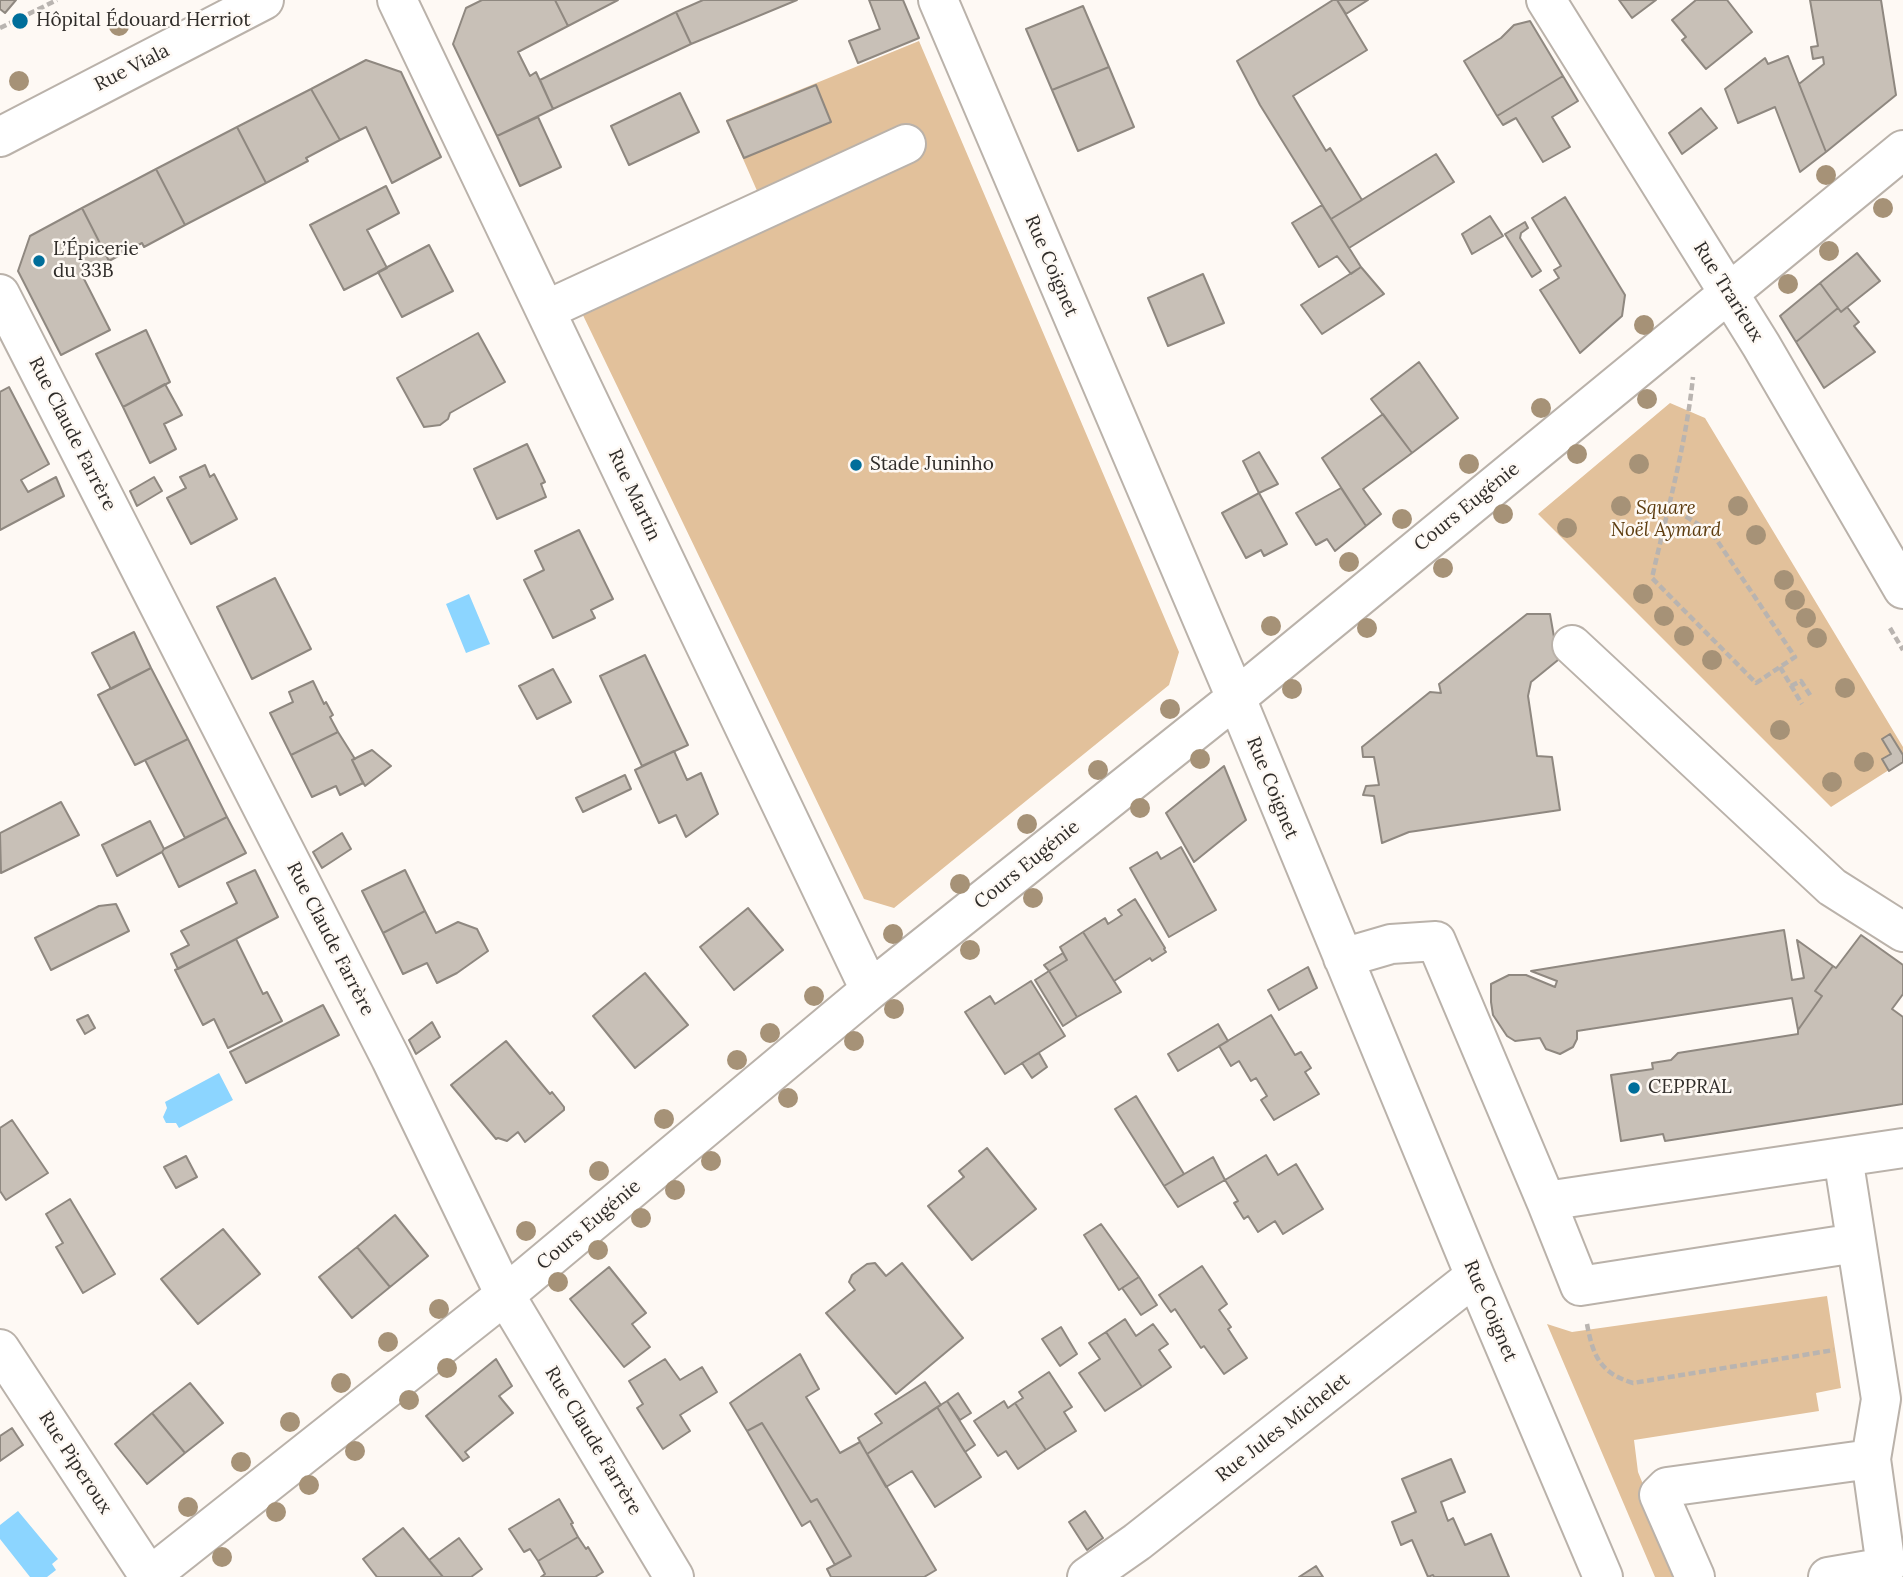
<!DOCTYPE html>
<html>
<head>
<meta charset="utf-8">
<style>
  body { margin:0 }
  canvas { display:block; background:#fef9f4 }
</style>
</head>
<body>
<canvas width="1903" height="1577"></canvas>
<script>
const ctx = document.querySelector('canvas').getContext('2d');
ctx.lineJoin = 'round';
function paint(path, color) { ctx.fillStyle = color; ctx.fill(path, 'evenodd'); }
function strokePath(path, color, width, dash) { ctx.strokeStyle = color; ctx.lineWidth = width; ctx.lineCap = dash ? 'butt' : 'round'; ctx.setLineDash(dash || []); ctx.stroke(path); }
function drawText(font, color, halo, rows, align = 'center') {
  ctx.font = font + ' Lora,serif'; ctx.lineWidth = 5; ctx.setLineDash([]); ctx.textBaseline = 'middle'; ctx.strokeStyle = halo; ctx.fillStyle = color; for (const [text, x, y, turn = 0] of rows) {
    ctx.save(); ctx.translate(x, y); ctx.rotate((+turn || 0) * Math.PI / 180); ctx.textAlign = isNaN(turn) ? turn : align; if (halo) ctx.strokeText(text, 0, 0); ctx.fillText(text, 0, 0); ctx.restore();
  }
}
paint(new Path2D(`
  M919,41L1179,652L1169,685L894,908L864,899L567,282L758,193L726,120Z
  M1670,403L1705,418L1903,747V761L1831,807L1538,514Z
  M1827,1296L1841,1388L1816,1393L1819,1411L1634,1440L1638,1472L1681,1577H1655L1547,1324L1572,1332Z`), '#e2c19b');
paint(new Path2D(`
  M469,594L490,644L466,653L446,604Z
  M219,1073L233,1100L179,1128L176,1123H166L163,1117L167,1108L165,1102Z
  M18,1511L58,1559L52,1564L56,1570L47,1577H30L0,1539V1525Z`), '#8cd5ff');
const building = new Path2D(`
  M0,0H16L5,13L0,9Z
  M482,0H555L568,26L518,52L530,76L536,72L553,109L497,136L453,44L466,8Z
  M555,0H618L568,26Z
  M703,0H797L691,44L676,12Z
  M869,0H903L919,38L858,63L849,41L880,29Z
  M1333,0H1337L1367,50L1293,96L1326,151L1330,148L1362,200L1331,219L1260,105L1237,61Z
  M1337,0H1368L1346,14Z
  M1619,0H1656L1632,18Z
  M1696,0H1727L1752,32L1706,69L1682,40L1686,37L1672,20Z
  M1810,0H1881L1896,95L1826,152L1799,84L1824,64L1823,57L1813,59L1811,47L1818,46Z
  M1083,6L1109,67L1052,90L1026,29Z
  M676,12L691,44L553,109L540,80Z
  M1530,21L1563,76L1497,116L1464,61L1501,38L1514,25Z
  M1788,56L1826,152L1800,172L1775,107L1738,123L1725,89L1765,58L1768,64Z
  M366,60L401,72L441,157L392,183L366,127L340,140L311,89Z
  M1109,67L1134,127L1078,151L1052,90Z
  M1563,76L1578,101L1552,117L1570,147L1543,162L1516,118L1503,125L1497,116Z
  M816,85L831,122L744,158L727,121Z
  M311,89L340,140L306,158L308,161L266,183L237,127Z
  M680,93L699,132L629,165L611,126Z
  M1701,108L1717,128L1682,154L1669,133Z
  M538,117L561,167L520,186L497,136Z
  M237,127L266,183L185,225L156,169Z
  M1436,154L1454,182L1349,248L1331,219Z
  M156,169L185,225L144,247L142,243L109,261L82,208Z
  M386,186L399,213L367,230L387,268L344,290L310,225Z
  M1565,197L1625,295L1622,316L1580,353L1540,290L1559,278L1554,270L1561,266L1532,218Z
  M1322,205L1361,267L1351,274L1337,256L1319,267L1292,223Z
  M82,208L109,261L82,275L110,330L61,355L18,271L30,236Z
  M1490,216L1503,236L1472,254L1462,234Z
  M1525,222L1528,228L1521,233L1520,238L1541,271L1532,277L1505,234Z
  M429,245L453,291L402,317L378,272Z
  M1857,253L1880,281L1841,312L1820,283Z
  M1361,267L1384,294L1322,334L1301,305Z
  M1203,274L1224,323L1168,346L1148,298Z
  M1820,283L1838,308L1796,342L1780,316Z
  M1847,307L1859,322L1854,326L1875,352L1824,388L1796,342L1838,308L1841,312Z
  M146,330L170,382L123,407L96,354Z
  M478,333L505,382L450,413L448,419L440,425L424,427L397,378Z
  M1419,362L1458,418L1412,453L1371,399Z
  M165,384L182,415L164,424L176,449L150,463L123,407Z
  M9,387L49,464L21,480L28,492L56,477L64,496L0,530V392Z
  M1383,414L1412,453L1363,489L1381,514L1366,526L1322,458Z
  M527,444L545,482L541,484L546,497L497,519L474,469Z
  M1259,452L1278,484L1259,493L1243,461Z
  M205,465L210,477L214,474L237,519L191,544L167,498L186,488L180,477Z
  M154,477L162,491L137,506L130,491Z
  M1341,488L1366,526L1335,551L1327,539L1316,545L1296,513Z
  M1259,493L1287,544L1264,556L1261,550L1246,558L1222,513Z
  M579,530L613,599L591,610L595,618L553,638L524,580L544,570L535,551Z
  M275,578L311,649L252,679L217,607Z
  M1527,614H1550L1558,660L1531,682L1528,696L1537,756L1552,757L1560,810L1409,832L1382,843L1374,796L1363,795L1366,786L1379,785L1374,757H1363L1362,747L1430,692L1441,693L1439,684Z
  M134,632L151,668L111,689L92,653Z
  M645,655L688,745L642,766L600,676Z
  M151,668L188,739L135,765L98,695Z
  M553,669L571,702L537,719L519,686Z
  M313,681L324,704L326,702L333,715L330,717L338,732L291,755L270,713L293,702L289,692Z
  M338,732L355,759L352,760L363,783L340,795L336,786L312,797L291,755Z
  M1890,734L1903,755V762L1889,771L1882,759L1891,754L1882,739Z
  M188,739L227,817L185,838L145,760Z
  M372,750L391,766L365,786L352,760Z
  M674,751L687,780L701,773L718,814L686,837L676,815L659,823L635,770Z
  M1224,766L1246,820L1194,862L1166,813Z
  M625,775L631,789L583,812L576,798Z
  M61,802L79,835L1,873L0,833Z
  M227,817L246,853L179,887L162,852L164,849Z
  M150,821L164,849L162,852L117,876L102,845Z
  M342,833L351,849L322,868L313,852Z
  M1181,847L1216,910L1169,937L1130,868L1157,852L1161,859Z
  M255,870L278,917L178,969L171,954L189,945L181,931L237,903L227,883Z
  M405,870L425,911L383,933L362,891Z
  M1135,899L1165,948L1164,949L1166,952L1152,961L1150,958L1114,981L1083,932L1105,918L1108,924L1122,915L1118,910Z
  M116,904L129,931L51,970L35,938L99,906Z
  M748,908L783,950L734,990L700,947Z
  M425,911L436,933L458,922L477,929L488,951L457,973L437,983L427,963L403,974L383,933Z
  M1784,930L1792,980L1804,978L1797,940L1833,966L1815,991L1822,996L1798,1030L1792,998L1577,1031V1039L1573,1047L1560,1054L1546,1049L1540,1038L1515,1041L1507,1036L1493,1015L1491,1002V984L1509,975H1526L1555,987L1557,981L1531,971Z
  M1083,932L1121,992L1077,1017L1049,971L1067,960L1060,947Z
  M1861,935L1903,965V994L1892,1009L1903,1017V1104L1665,1141L1663,1134L1621,1141L1611,1075L1653,1069L1652,1063L1671,1060L1678,1053L1798,1034V1030L1822,996L1815,991L1833,966L1836,968Z
  M236,939L263,994L267,992L282,1021L228,1048L214,1019L203,1025L175,970Z
  M1063,953L1067,960L1049,971L1044,965Z
  M1308,967L1317,988L1279,1010L1268,990Z
  M1049,971L1077,1017L1063,1026L1035,980Z
  M645,973L688,1025L635,1068L593,1016Z
  M1031,981L1065,1036L1005,1074L965,1012L990,996L995,1004Z
  M323,1005L339,1035L246,1083L230,1052Z
  M88,1015L95,1028L85,1034L77,1020Z
  M1271,1015L1295,1055L1301,1052L1311,1068L1305,1072L1319,1094L1274,1120L1261,1100L1267,1096L1256,1078L1251,1081L1239,1061L1231,1066L1219,1046Z
  M432,1022L440,1037L416,1054L409,1040Z
  M1218,1024L1228,1041L1178,1071L1168,1054Z
  M506,1041L550,1094L552,1092L564,1107V1110L525,1142L518,1132L507,1141L498,1138L496,1139L451,1085Z
  M1039,1053L1047,1067L1032,1078L1022,1063Z
  M1136,1096L1184,1174L1164,1186L1115,1109Z
  M12,1120L48,1173L6,1200L0,1191V1128Z
  M987,1148L1036,1209L972,1260L928,1206L964,1177L959,1171Z
  M1266,1155L1278,1175L1296,1164L1323,1209L1283,1234L1275,1221L1258,1232L1248,1216L1244,1219L1234,1203L1238,1201L1225,1180Z
  M186,1156L197,1177L176,1188L164,1167Z
  M1213,1157L1225,1180L1178,1207L1164,1186Z
  M70,1199L115,1274L83,1293L56,1247L63,1243L46,1214Z
  M395,1215L428,1256L390,1287L357,1247Z
  M1101,1224L1139,1277L1119,1290L1084,1235Z
  M223,1229L260,1274L198,1324L161,1279Z
  M357,1247L390,1287L352,1318L319,1277Z
  M875,1263L886,1276L902,1263L963,1338L896,1394L826,1313L855,1290L849,1282L852,1275L867,1264Z
  M1202,1266L1227,1304L1219,1310L1231,1327L1228,1329L1247,1358L1224,1374L1204,1346L1201,1348L1175,1309L1171,1312L1159,1295Z
  M609,1267L646,1313L632,1324L650,1347L624,1367L570,1299Z
  M1139,1277L1157,1305L1141,1315L1122,1288Z
  M1125,1319L1136,1336L1153,1324L1168,1344L1159,1350L1171,1367L1142,1387L1106,1332Z
  M1061,1327L1077,1354L1060,1366L1042,1339Z
  M1106,1332L1142,1387L1105,1411L1079,1373L1100,1359L1089,1343Z
  M800,1354L819,1389L806,1397L840,1453L860,1442L936,1570L924,1577H831L827,1569L851,1556L817,1499L811,1502L762,1423L747,1431L730,1403Z
  M496,1359L512,1386L499,1396L513,1413L465,1452L469,1457L463,1461L426,1416Z
  M665,1359L680,1380L702,1367L717,1392L680,1415L690,1431L663,1449L637,1408L643,1404L629,1381Z
  M1049,1372L1072,1407L1064,1412L1076,1431L1046,1450L1015,1403L1023,1398L1019,1392Z
  M925,1382L941,1405L867,1454L858,1438L882,1423L875,1414Z
  M190,1383L223,1423L185,1453L152,1413Z
  M958,1393L971,1413L960,1420L947,1401Z
  M947,1401L975,1445L965,1452L937,1407Z
  M1004,1401L1008,1408L1015,1403L1046,1450L1018,1469L1006,1451L998,1456L974,1421Z
  M937,1407L981,1477L935,1507L912,1471L886,1487L867,1454Z
  M152,1413L185,1453L147,1484L115,1444Z
  M762,1423L811,1502L817,1499L851,1556L835,1565L810,1521L802,1526L747,1431Z
  M12,1428L23,1445L0,1461V1436Z
  M1451,1459L1465,1492L1441,1502L1448,1521L1453,1518L1465,1545L1491,1534L1509,1577H1434L1433,1575L1428,1577L1412,1540L1401,1545L1392,1522L1416,1512L1402,1479Z
  M559,1499L573,1523L571,1524L578,1537L538,1561L530,1549L524,1552L509,1529Z
  M1085,1511L1103,1538L1087,1550L1069,1522Z
  M403,1528L429,1560L443,1577H377L363,1559Z
  M578,1537L586,1549L588,1547L603,1572L595,1577H541L545,1574L538,1561Z
  M459,1538L482,1569L471,1577H443L429,1560Z
  M1316,1566L1323,1577H1299Z`);
paint(building, '#c8c0b7');
strokePath(building, '#8f8880', 2);
const minor = new Path2D(`
  M397,0L870,990
  M938,0L1236,698L1475,1276L1603,1577
  M1546,0L1761,345L1903,589
  M0,137L264,0
  M0,294L391,1059L505,1295L674,1577
  M546,310L906,144
  M1572,645L1832,887L1903,932
  M1343,958L1391,944L1436,941L1546,1201L1903,1148
  M1843,1157L1881,1399L1871,1459
  M1546,1201L1580,1286L1856,1243
  M0,1349L149,1576
  M149,1577L505,1295L870,990L1236,698L1903,150
  M1087,1577L1137,1542L1475,1276
  M1695,1577L1659,1495L1667,1487L1871,1459L1886,1567L1828,1577`);
strokePath(minor, '#bab2aa', 42);
strokePath(new Path2D(`
  M0,28L57,0
  M1668,505L1712,533L1795,657L1756,683L1652,578C1667,511 1686,445 1693,377
  M1890,628L1903,650
  M1780,667L1802,704
  M1791,686L1801,681L1812,698
  M1587,1324C1593,1356 1600,1373 1633,1383L1834,1350`), '#b9b4b0', 4.5, [7, 3.5]);
strokePath(minor, '#fff', 38);
ctx.fillStyle = '#a69277';
for (const [x, y] of [
  [119,26],
  [19,81],
  [1826,175],
  [1883,208],
  [1829,251],
  [1788,284],
  [1644,325],
  [1647,399],
  [1541,408],
  [1577,454],
  [1469,464],
  [1639,464],
  [1621,506],
  [1738,506],
  [1503,514],
  [1402,519],
  [1567,528],
  [1756,535],
  [1349,562],
  [1443,568],
  [1784,580],
  [1643,594],
  [1795,600],
  [1664,616],
  [1806,618],
  [1271,626],
  [1367,628],
  [1684,636],
  [1817,638],
  [1712,660],
  [1845,688],
  [1292,689],
  [1170,709],
  [1780,730],
  [1200,759],
  [1864,762],
  [1098,770],
  [1832,782],
  [1140,808],
  [1027,824],
  [960,884],
  [1033,898],
  [893,934],
  [970,950],
  [814,996],
  [894,1009],
  [770,1033],
  [854,1041],
  [737,1060],
  [788,1098],
  [664,1119],
  [711,1161],
  [599,1171],
  [675,1190],
  [641,1218],
  [526,1231],
  [598,1250],
  [558,1282],
  [439,1309],
  [388,1342],
  [447,1368],
  [341,1383],
  [409,1400],
  [290,1422],
  [355,1451],
  [241,1462],
  [309,1485],
  [188,1507],
  [276,1512],
  [222,1557]
]) { ctx.beginPath(); ctx.arc(x, y, 10, 0, 2 * Math.PI); ctx.fill(); }
for (const [x, y, r, color] of [
  [20,21,9,"#006e9a"],
  [39,261,7,"#006e9a"],
  [856,465,7,"#006e9a"],
  [1634,1088,7,"#006e9a"]
]) { const dot = new Path2D(); dot.arc(x, y, r, 0, 2 * Math.PI); ctx.fillStyle = color; ctx.fill(dot); strokePath(dot, '#fef9f4', 2.5); }
drawText('19px', '#2f2c29', '#fef9f4', [
  ["Hôpital Édouard Herriot",36,21],
  ["L’Épicerie",53,250],
  ["du 33B",53,272],
  ["Stade Juninho",870,465],
  ["CEPPRAL",1648,1088]
], 'left');
drawText('19px', '#2f2c29', '#fef9f4', [
  ["Rue Viala",132,68,-27],
  ["Rue Coignet",1051,266,67],
  ["Rue Trarieux",1728,292,58],
  ["Rue Claude Farrère",72,434,63],
  ["Rue Martin",634,495,65],
  ["Cours Eugénie",1467,507,-39],
  ["Rue Coignet",1272,788,68],
  ["Cours Eugénie",1027,865,-39],
  ["Rue Claude Farrère",330,939,63],
  ["Cours Eugénie",589,1225,-40],
  ["Rue Coignet",1490,1311,67],
  ["Rue Jules Michelet",1283,1428,-38],
  ["Rue Claude Farrère",593,1441,59],
  ["Rue Piperoux",75,1463,57]
]);
drawText('italic 19px', '#5e3d10', '#fef9f4', [
  ["Square",1666,509],
  ["Noël Aymard",1666,531]
]);
</script>
</body>
</html>
